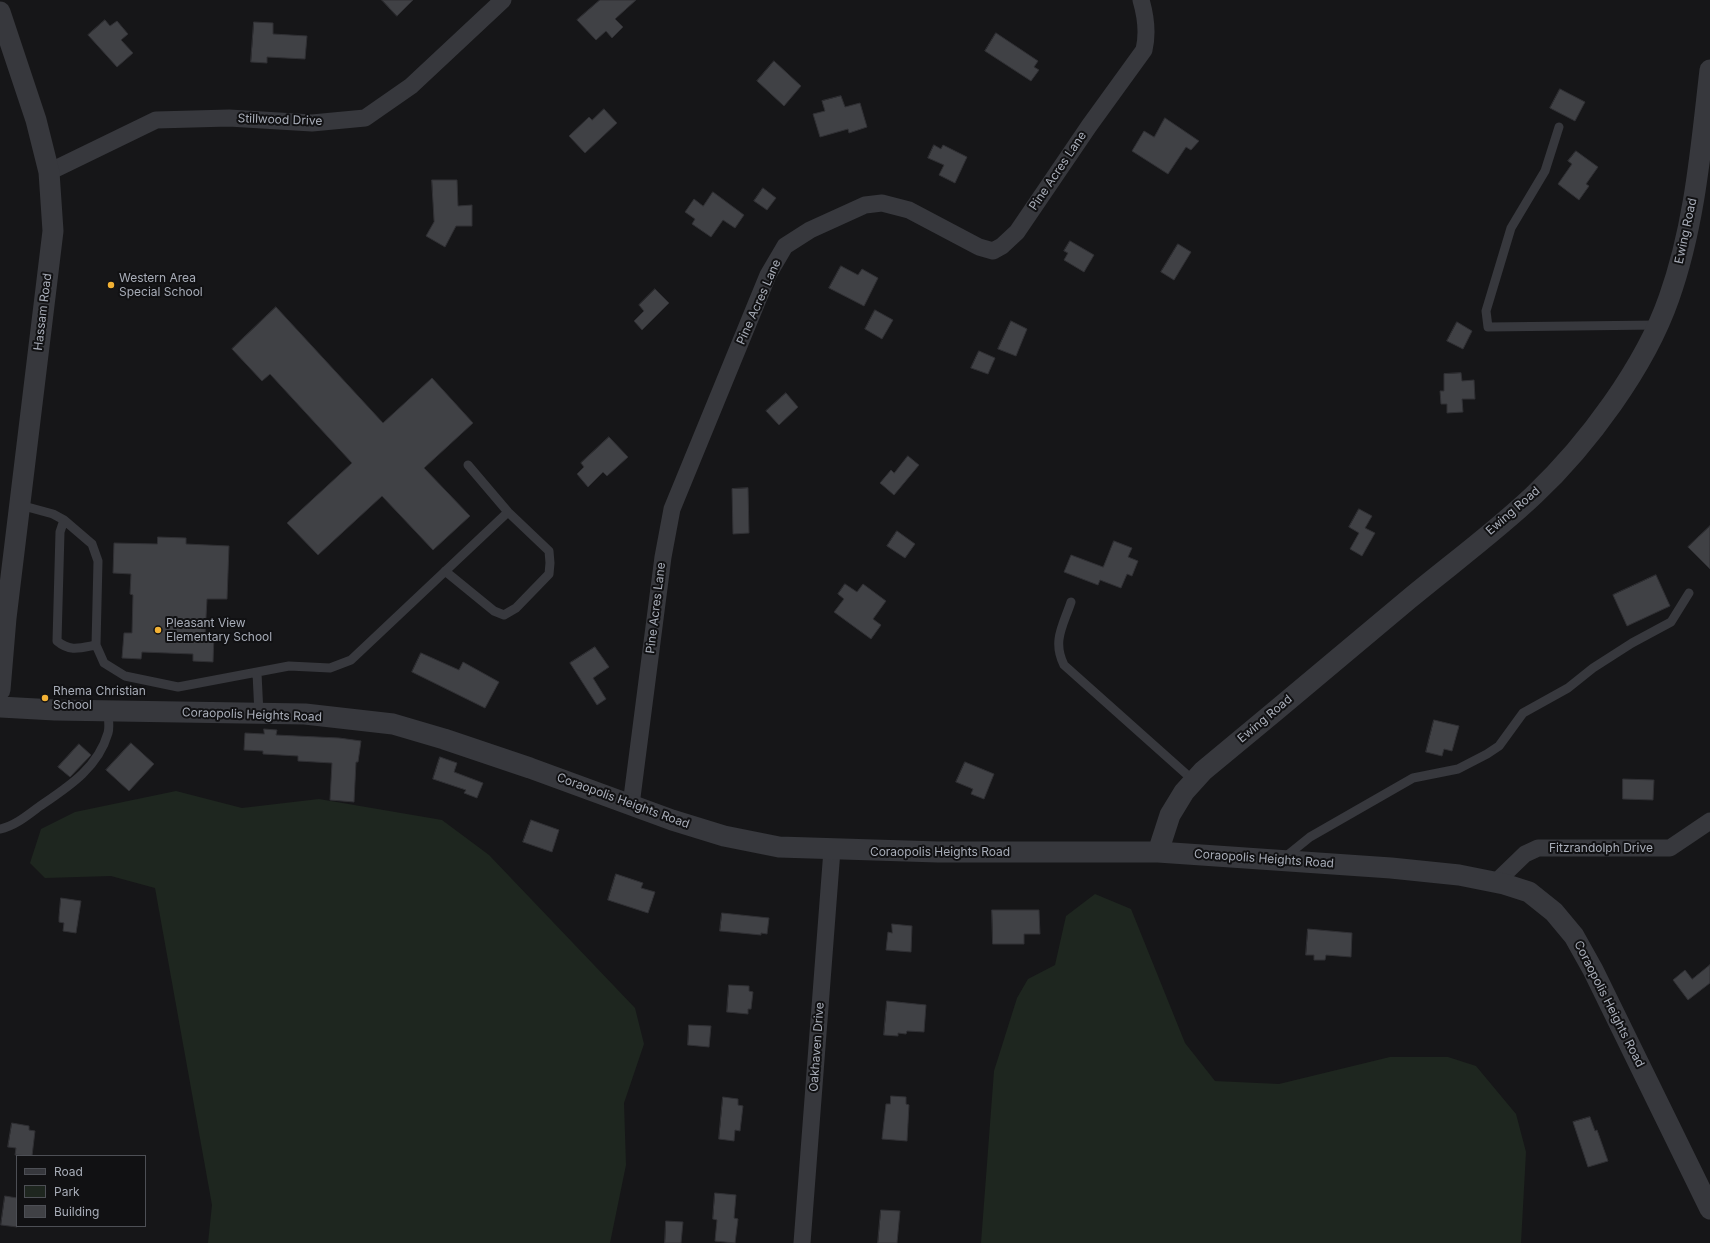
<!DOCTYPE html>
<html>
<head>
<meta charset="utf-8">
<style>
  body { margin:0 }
  #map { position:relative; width:1710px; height:1243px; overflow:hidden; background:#161618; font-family:Inter,sans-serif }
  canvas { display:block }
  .legend { position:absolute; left:16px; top:1155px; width:130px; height:72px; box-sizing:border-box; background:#111113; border:1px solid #4d4f55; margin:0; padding:5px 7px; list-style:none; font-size:12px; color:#a8adb8 }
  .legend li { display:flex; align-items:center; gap:8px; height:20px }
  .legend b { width:20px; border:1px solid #4d4f55 }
</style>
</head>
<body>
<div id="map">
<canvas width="1710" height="1243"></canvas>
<ul class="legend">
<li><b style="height:5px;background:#37383d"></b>Road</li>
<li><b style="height:11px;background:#1e261f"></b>Park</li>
<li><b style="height:11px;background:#404145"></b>Building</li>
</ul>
</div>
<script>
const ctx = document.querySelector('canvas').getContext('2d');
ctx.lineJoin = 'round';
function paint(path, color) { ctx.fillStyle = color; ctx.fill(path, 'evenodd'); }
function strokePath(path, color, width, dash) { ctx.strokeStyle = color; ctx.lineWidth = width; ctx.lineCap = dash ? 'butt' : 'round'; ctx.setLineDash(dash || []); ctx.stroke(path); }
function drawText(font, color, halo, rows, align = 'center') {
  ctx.font = font + ' Inter,sans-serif'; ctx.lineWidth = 4; ctx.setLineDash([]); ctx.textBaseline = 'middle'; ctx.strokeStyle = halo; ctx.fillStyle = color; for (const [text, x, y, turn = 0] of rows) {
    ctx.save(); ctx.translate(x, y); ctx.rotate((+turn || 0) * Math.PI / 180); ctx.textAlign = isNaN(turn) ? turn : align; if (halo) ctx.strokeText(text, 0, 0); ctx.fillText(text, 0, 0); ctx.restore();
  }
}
paint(new Path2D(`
  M176,791L242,808L319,799L442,820L489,855L635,1008L644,1044L624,1103L626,1165L610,1243H208L212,1205L155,888L111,876L45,878L30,863L41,829L75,812Z
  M1095,894L1131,909L1185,1043L1215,1081L1279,1084L1390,1057H1448L1476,1066L1516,1114L1526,1152L1521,1243H981L994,1071L1017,998L1028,979L1055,965L1066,916Z`), '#1e261f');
const building = new Path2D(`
  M382,0H413L397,16Z
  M600,0H636L615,19L623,27L612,38L606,31L596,40L577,20Z
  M105,20L110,26L117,21L128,34L121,40L133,53L117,67L88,35Z
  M254,22L273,23V34L307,36L305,59L267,57V63L251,62Z
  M996,33L1038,61L1034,67L1039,70L1031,81L985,51Z
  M774,61L801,86L784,106L757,81Z
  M1560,89L1585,102L1575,121L1550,108Z
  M841,96L845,107L860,103L867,127L849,133L848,129L820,137L813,114L825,111L822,101Z
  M604,109L617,123L585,153L569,136L589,117L592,120Z
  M1165,118L1199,141L1191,150L1186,147L1168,174L1132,151L1144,131L1154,137Z
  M934,145L941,149L943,145L967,157L955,183L939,175L944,165L928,158Z
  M1576,151L1598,167L1586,184L1589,186L1579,200L1558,184L1572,164L1568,161Z
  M432,180H457L458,206L472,205V226H456L445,247L426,236L434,222Z
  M763,188L776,198L767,210L754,201Z
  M713,192L744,215L735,228L723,220L711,237L692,224L695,219L685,212L694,199L703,206Z
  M1070,241L1094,255L1084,272L1064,260L1068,253L1064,251Z
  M1178,244L1191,252L1174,280L1161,272Z
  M841,266L858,275L862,269L878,278L864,306L829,288Z
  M655,289L669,303L642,330L634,321L644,311L639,305Z
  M276,307L383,423L432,378L473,423L424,468L470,516L433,550L382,496L318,555L287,523L352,463L270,374L262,381L232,349Z
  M875,310L893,320L882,339L865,329Z
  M1011,321L1027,329L1016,356L998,349Z
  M1457,322L1472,331L1463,349L1447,341Z
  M979,351L995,358L988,374L971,368Z
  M1461,373L1462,381L1474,380L1475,399H1462L1463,412L1447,413V404H1441L1440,391H1444V374Z
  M786,393L798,407L779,425L766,411Z
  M609,437L628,457L607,476L603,472L588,487L577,474L584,467L581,463Z
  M908,456L919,465L894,495L880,483L891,470L894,473Z
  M748,488L749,533L733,534L732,489Z
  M1359,509L1372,516L1365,528L1375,533L1362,556L1350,549L1359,533L1349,527Z
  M1710,526V569L1688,547Z
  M897,531L915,544L905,558L887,546Z
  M158,537L186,538V544L229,546L227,599H207L205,635H214L213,662L193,661V654L142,652L141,659L122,658L124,633H132L133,595L130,594L131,574L113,573L114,543L157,544Z
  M1114,541L1132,548L1128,557L1138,561L1132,576L1127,574L1121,588L1100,580L1098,585L1064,572L1071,555L1103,567Z
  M1656,575L1670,606L1627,626L1613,595Z
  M845,584L857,592L863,584L886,601L873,619L881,625L871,639L834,612L844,599L838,594Z
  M595,647L609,667L593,678L606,699L597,705L570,663Z
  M421,653L459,670L463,662L499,682L485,708L412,672Z
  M1434,720L1459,726L1452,751L1444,749L1442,756L1426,752Z
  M264,729L277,730L276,735L339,738L361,741L358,762H356L354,802L330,800L332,763L298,761V756L263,754V751L244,750L245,733L264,734Z
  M131,743L154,764L129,791L106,770Z
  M79,744L91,755L70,777L58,767Z
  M440,757L457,763L454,772L483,783L477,798L464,793L466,790L433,779Z
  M965,762L994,774L984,799L971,794L973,789L956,782Z
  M1623,779L1654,780L1653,800L1623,799Z
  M531,820L559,830L552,852L523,842Z
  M616,874L643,883L641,888L655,892L648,913L608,900Z
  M61,898L81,901L76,933L63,931L64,923L59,922V917Z
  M992,910H1039L1040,934H1024V944H993Z
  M722,913L769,918L767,934L761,933V935L720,931Z
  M892,924L912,926L911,952L886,950L888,932L892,933Z
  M1308,929L1352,933L1351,957L1326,955L1325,960H1314V955H1306Z
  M1710,965V983L1688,1000L1673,980L1685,970L1692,979Z
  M729,985L749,986V991L753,992L751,1009H748V1014L727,1012Z
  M887,1001L926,1005L924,1032L907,1031L906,1034L898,1033V1036L884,1035Z
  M689,1025L711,1026L709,1047L688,1045Z
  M891,1096L906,1097V1104L909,1105L907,1141L882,1139L886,1104H890Z
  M723,1097L738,1099V1105L743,1106L740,1131L735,1130L734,1141L719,1139Z
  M1590,1117L1595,1131L1597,1130L1608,1161L1588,1167L1573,1122Z
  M12,1123L29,1126V1130L35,1131L32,1156L15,1155L16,1148L8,1147Z
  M715,1193L736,1195L734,1218L738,1219L735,1243L715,1241L717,1220L713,1219Z
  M5,1196L17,1198V1227L1,1225Z
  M881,1210L900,1211L897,1243H878Z
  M666,1221L683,1222L681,1243H665Z`);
paint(building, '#404145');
strokePath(building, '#303034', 1);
strokePath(new Path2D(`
  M1559,127L1545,171L1511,228L1486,311L1488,327L1657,325
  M20,505L53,514L64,520L92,544L98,561L96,645L104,663L125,676L178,687L289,666L330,668L351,660L508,512
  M64,520L60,532L57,641C70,652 80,648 96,645
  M445,571L494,611L504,615L516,608L549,574L550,563L549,551L508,512L468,465
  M1071,602C1063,626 1052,641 1064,665L1194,781
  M257,673L259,714
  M0,829C15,826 28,815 40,806C68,787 98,768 108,733C110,727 108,718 108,711
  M1284,858L1310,837L1413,778L1458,769L1487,754L1499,746L1523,713L1568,688L1593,668L1632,643L1671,622L1689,593`), '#37383d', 9);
strokePath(new Path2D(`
  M49,172L156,120L229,118L312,123L365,118L411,86L503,0
  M631,805L663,557L672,509L768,275L785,246L810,230L865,205L882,203L909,210L979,247L993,251L1002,246L1017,232L1089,126L1144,50C1148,33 1146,17 1141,0
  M1496,882L1525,854L1538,848H1670L1710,821
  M802,1243L832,850`), '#37383d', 17);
strokePath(new Path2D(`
  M0,12L36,120L49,172L53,231L6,618L0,690
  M0,707L55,710L305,714L393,724L444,739L530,768L672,820L724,836L779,847L938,852H1158L1391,868L1459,875L1504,884L1529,892L1554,912L1574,936L1593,970L1710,1209
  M1158,852L1170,815L1184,792L1203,771C1272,714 1340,657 1409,599C1450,565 1495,532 1534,495C1587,445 1645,367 1669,298C1695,225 1701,147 1710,70`), '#37383d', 21);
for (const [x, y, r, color] of [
  [111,285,4,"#f2b134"],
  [158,630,4,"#f2b134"],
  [45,698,4,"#f2b134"]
]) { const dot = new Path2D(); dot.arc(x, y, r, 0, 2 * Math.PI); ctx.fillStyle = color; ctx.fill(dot); strokePath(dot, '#111113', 1.5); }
drawText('12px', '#a8adb8', '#111113', [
  ["Stillwood Drive",280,120,2],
  ["Pine Acres Lane",1058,171,-56],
  ["Ewing Road",1686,231,-78],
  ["Pine Acres Lane",759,302,-66],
  ["Hassam Road",43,312,-83],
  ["Ewing Road",1513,511,-41],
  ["Pine Acres Lane",656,608,-83],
  ["Coraopolis Heights Road",252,715,2],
  ["Ewing Road",1265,719,-40],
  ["Coraopolis Heights Road",623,801,20],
  ["Fitzrandolph Drive",1601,848],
  ["Coraopolis Heights Road",940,852],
  ["Coraopolis Heights Road",1264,859,4],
  ["Coraopolis Heights Road",1609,1004,63],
  ["Oakhaven Drive",817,1047,-86]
]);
drawText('12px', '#a8adb8', '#111113', [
  ["Western Area",119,278],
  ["Special School",119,292],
  ["Pleasant View",166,623],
  ["Elementary School",166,637],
  ["Rhema Christian",53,691],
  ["School",53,705]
], 'left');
</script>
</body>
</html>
